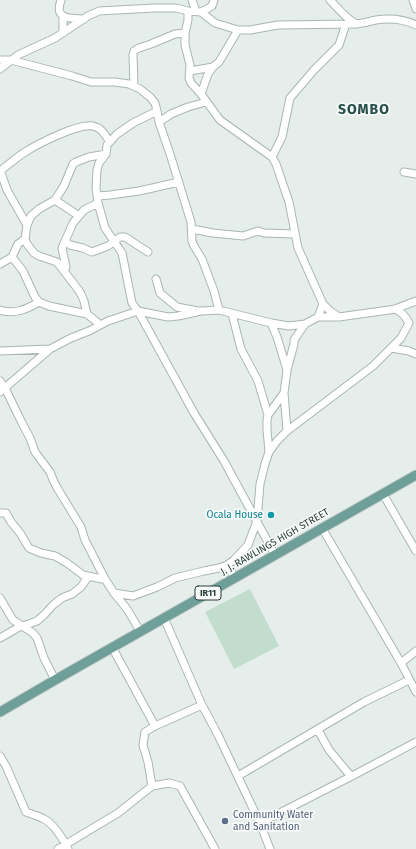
<!DOCTYPE html>
<html>
<head>
<meta charset="utf-8">
<style>
  body { margin:0 }
  canvas { display:block; background:#e6eeeb }
</style>
</head>
<body>
<canvas width="416" height="849"></canvas>
<script>
const ctx = document.querySelector('canvas').getContext('2d');
ctx.lineJoin = 'round';
function paint(path, color) { ctx.fillStyle = color; ctx.fill(path, 'evenodd'); }
function strokePath(path, color, width, dash) { ctx.strokeStyle = color; ctx.lineWidth = width; ctx.lineCap = dash ? 'butt' : 'round'; ctx.setLineDash(dash || []); ctx.stroke(path); }
function drawText(font, color, halo, rows, align = 'center') {
  ctx.font = font + ' "Fira Sans",sans-serif'; ctx.lineWidth = 3.5; ctx.setLineDash([]); ctx.textBaseline = 'middle'; ctx.strokeStyle = halo; ctx.fillStyle = color; for (const [text, x, y, turn = 0] of rows) {
    ctx.save(); ctx.translate(x, y); ctx.rotate((+turn || 0) * Math.PI / 180); ctx.textAlign = isNaN(turn) ? turn : align; if (halo) ctx.strokeText(text, 0, 0); ctx.fillText(text, 0, 0); ctx.restore();
  }
}
paint(new Path2D(`
  M250,589L279,646L234,669L205,612Z`), '#c2dccd');
const minor = new Path2D(`
  M61,0C54,20 69,18 84,19
  M192,0L196,11
  M330,0C337,7 346,19 355,23C361,25 370,21 376,20C390,18 403,19 416,25
  M413,0L416,9
  M188,11V20L185,33V45L190,65L189,78L191,83L201,94L220,120L272,157L276,164L289,202L298,248L323,304L318,317
  M201,12L215,23L238,30H250L278,25L357,24
  M63,16V33
  M0,60H11L72,76L91,82H115L129,84L140,89L150,97L155,103L157,111L159,122L170,154L191,222L192,241L194,246L202,259L214,291L219,310
  M0,69L18,55L55,38L88,16L99,11L154,8H176L188,11L201,12L207,9L212,6L214,0
  M190,71L213,67
  M134,86L133,55L134,51L139,48L151,44L175,34L185,33
  M201,94L208,74L213,67L219,62L238,30
  M159,122L171,114L188,107L206,102
  M106,154L99,163L97,170L96,188L98,203L105,228L122,253L132,303L138,311L194,413L224,461L275,555
  M272,157L282,137L290,98L314,70L339,45L346,24
  M0,170L7,190L27,225
  M0,171C8,165 16,158 25,152C38,144 78,123 93,126C102,128 105,135 110,142
  M404,172L416,174
  M97,196L110,195L139,191L179,182
  M55,200L79,216
  M192,229L213,233L243,236L258,231L264,233L295,234
  M25,239L27,244L34,253L39,256L57,262L80,292L84,301L87,314
  M65,241L70,245L83,248L92,252L108,246L120,237H125L148,252
  M12,257L23,271L35,297L39,302L49,306L87,314L97,322L100,325
  M0,264L12,257L18,244L25,239L27,225L31,216L39,209L55,200L62,189L64,186L73,164L76,162L89,157L106,154L107,145L117,134L133,123L157,111
  M64,271L66,267L62,248L73,223L84,210L98,203
  M156,279L160,293L177,307L198,311
  M323,304L330,311L339,317
  M0,310C14,315 27,309 39,302
  M232,314L241,349L258,381L268,415
  M271,323L277,337L287,370
  M391,348L409,351L416,354
  M0,351L50,349L71,338L89,331L108,321L138,311L168,317L178,316L201,311L219,310L271,323L289,326L305,324
  M0,381L5,388L22,423L30,438L35,452L50,472L54,482L59,491L81,527L85,540L105,579L114,593L127,609L140,631
  M0,392L50,349
  M284,393L287,431
  M269,452L267,430V420L268,415L284,393L287,370L294,344V340L305,324L318,317H339L389,310L395,309L416,301
  M383,494L416,551
  M0,513H6L11,522L20,533L29,548L41,553L55,556L67,563L83,575L102,579H105
  M322,528L401,663L416,692
  M227,565L235,578
  M114,593L133,596L157,587L175,578L204,571L219,568L227,565L234,560L248,545L257,521L260,484L265,464L269,452L277,441L287,431L373,366L401,338L409,323C405,316 402,312 395,309
  M0,598L13,620L33,633L37,638L44,658L55,680
  M164,618L202,705L218,735L260,823L270,849
  M23,626L37,621L44,615L53,605L62,598L72,594L81,587L88,577
  M0,638L21,626
  M112,647L155,726
  M401,663L416,651
  M318,730L329,750L349,774L352,776
  M0,756L6,766L26,812C32,814 38,816 44,819C53,823 64,840 68,849
  M238,776L364,702L409,680
  M152,786L148,762L143,745L145,732L155,726L202,705
  M260,823L352,776L416,742
  M58,849L118,813L152,786L169,783L180,786L215,849`);
const major = new Path2D(`
  M0,712L55,680L416,475`);
strokePath(minor, '#a9b6b3', 9);
strokePath(major, '#c3c9c8', 11);
strokePath(minor, '#fff', 7);
strokePath(major, '#6f9f99', 9);
for (const [x, y, r, color] of [
  [271,515,4,"#0f9aa8"],
  [225,821,4,"#5c6f8a"]
]) { const dot = new Path2D(); dot.arc(x, y, r, 0, 2 * Math.PI); ctx.fillStyle = color; ctx.fill(dot); strokePath(dot, '#f7faf9', 1.5); }
for (const [x, y, w] of [
  [208,593,26]
]) { const box = new Path2D(); box.roundRect(x - w / 2, y - 7, w, 14, 3); ctx.fillStyle = '#f7faf9'; ctx.fill(box); strokePath(box, '#273e3b', 1); }
drawText('bold 9px', '#273e3b', null, [
  ["IR11",208,593]
]);
drawText('10px', '#0d838f', '#f7faf9', [
  ["Ocala House",263,515]
], 'right');
drawText('10px', '#273e3b', '#f7faf9', [
  ["J. J. RAWLINGS HIGH STREET",275,542,-30]
]);
drawText('10px', '#4e5e75', '#f7faf9', [
  ["Community Water",233,815],
  ["and Sanitation",233,827]
], 'left');
ctx.letterSpacing = '1px';
drawText('bold 14px', '#244f4a', '#f7faf9', [
  ["SOMBO",364,110]
]);
ctx.letterSpacing = '0px';
</script>
</body>
</html>
